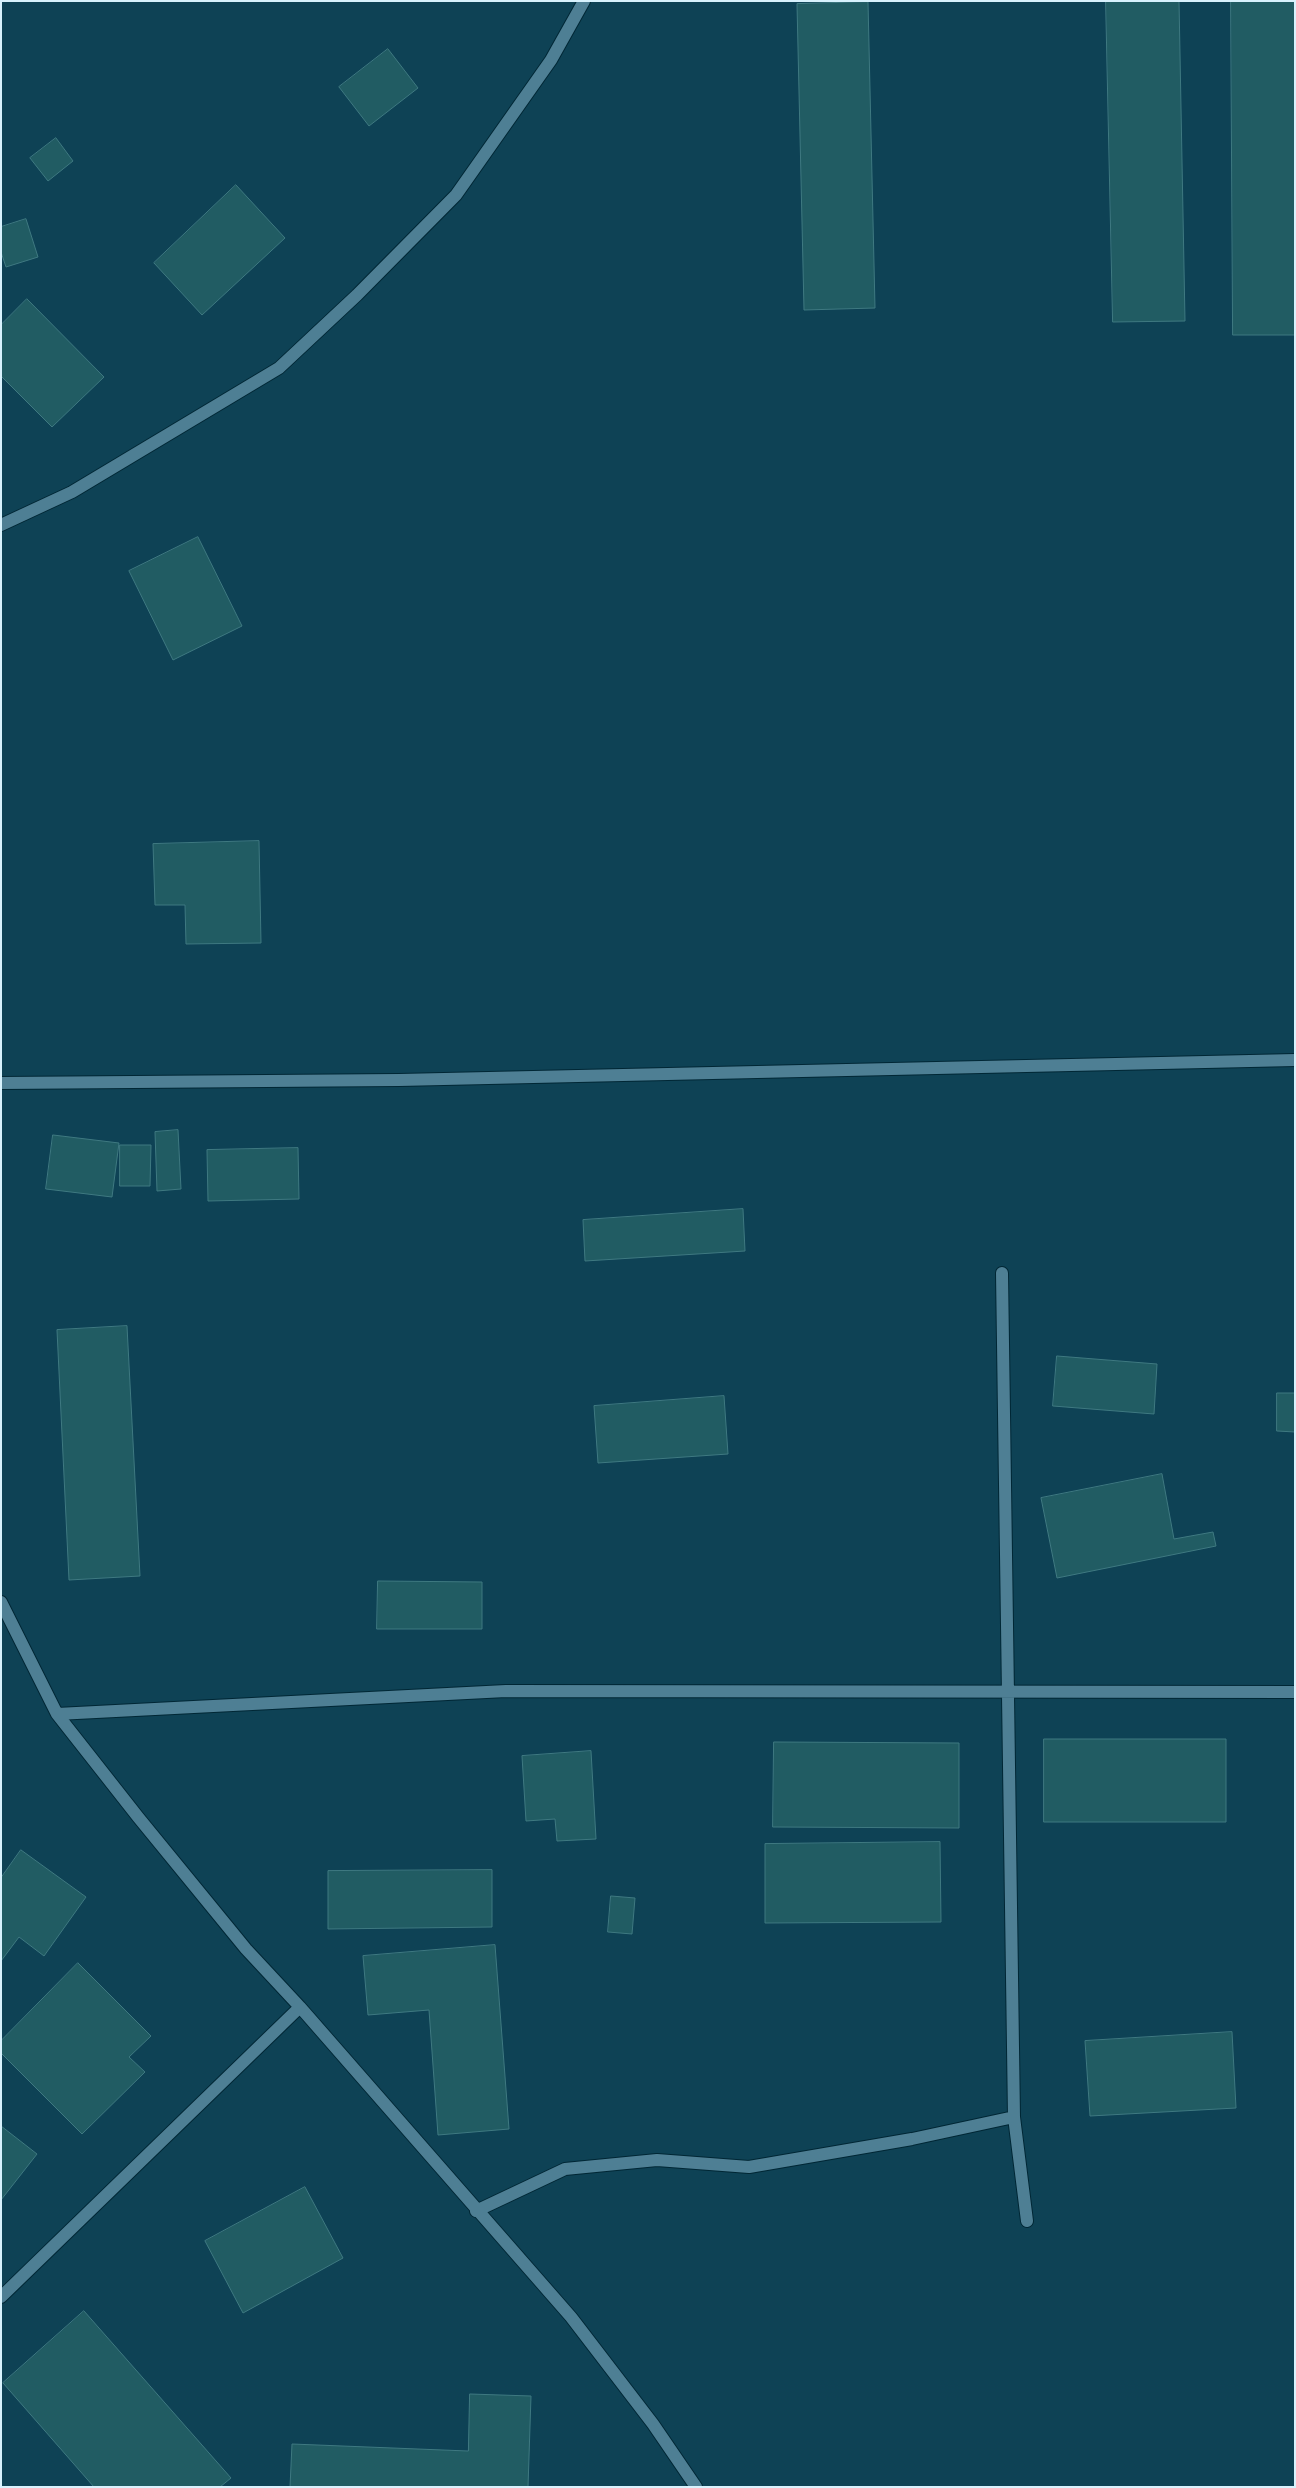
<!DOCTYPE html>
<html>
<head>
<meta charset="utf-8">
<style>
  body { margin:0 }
  #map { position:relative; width:1296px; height:2488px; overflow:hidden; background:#0e4255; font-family:Montserrat,sans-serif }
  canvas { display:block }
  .frame { position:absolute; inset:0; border:2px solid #d8f2fd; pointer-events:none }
</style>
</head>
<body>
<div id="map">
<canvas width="1296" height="2488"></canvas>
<div class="frame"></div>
</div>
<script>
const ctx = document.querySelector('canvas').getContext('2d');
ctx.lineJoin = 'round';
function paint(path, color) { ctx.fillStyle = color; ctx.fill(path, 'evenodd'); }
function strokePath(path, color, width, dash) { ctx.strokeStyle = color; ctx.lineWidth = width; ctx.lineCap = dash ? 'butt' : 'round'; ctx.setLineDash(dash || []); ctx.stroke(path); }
const building = new Path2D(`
  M1106,1H1179L1185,321L1113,322Z
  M1231,1H1295V335H1233Z
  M868,2L875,308L804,310L797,4Z
  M388,49L418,88L369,126L339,87Z
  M56,138L73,161L48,181L30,158Z
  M236,185L285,238L202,315L154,263Z
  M26,219L38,257L6,267L1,252V227Z
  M27,299L104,377L52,427L1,376V325Z
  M198,537L242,626L173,660L129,571Z
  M259,841L261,943L186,944L185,905H155L153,844Z
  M178,1130L181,1189L157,1191L155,1132Z
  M53,1135L119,1143L112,1197L46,1189Z
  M120,1145H151L150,1186H120Z
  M298,1148L299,1199L208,1201L207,1150Z
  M743,1209L745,1251L585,1261L583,1220Z
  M127,1326L140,1576L69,1580L57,1330Z
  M1057,1356L1157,1364L1154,1414L1053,1406Z
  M1277,1393H1295V1432L1277,1431Z
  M724,1396L728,1454L598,1463L594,1406Z
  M1162,1474L1174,1539L1213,1532L1216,1546L1057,1578L1041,1498Z
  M378,1581L482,1582V1629H377Z
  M1044,1739H1226V1822H1044Z
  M774,1742L959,1743V1828L773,1827Z
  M591,1751L596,1839L557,1841L555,1819L526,1821L522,1756Z
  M940,1842L941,1922L765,1923V1844Z
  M21,1850L86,1897L44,1956L19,1937L1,1961V1878Z
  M492,1870V1927L328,1929V1871Z
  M611,1896L635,1898L632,1934L608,1932Z
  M495,1945L509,2129L438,2135L429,2010L368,2015L363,1956Z
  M78,1963L151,2036L129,2057L145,2072L82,2134L1,2053V2041Z
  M1232,2032L1236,2108L1090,2116L1085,2041Z
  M1,2126L37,2154L1,2200Z
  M305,2187L343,2258L243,2313L205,2241Z
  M84,2311L231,2478L220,2487H94L3,2383Z
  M470,2394L531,2396L528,2487H290L292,2444L468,2451Z`);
paint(building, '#215c63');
strokePath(building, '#3f7981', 1);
const minor = new Path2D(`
  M1,525L72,492L279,368L357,295L456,195L551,60L584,1
  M1,1083L399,1080L1295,1060
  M1002,1273L1014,2117L1027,2221
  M1,1602L57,1714L138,1817L246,1949L300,2007L571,2317L653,2424L696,2487
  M57,1714L506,1691L1295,1692
  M476,2211L565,2169L657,2160L749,2167L912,2139L1014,2117
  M1,2297L300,2007`);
strokePath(minor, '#002735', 14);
strokePath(minor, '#4e7f94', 12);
</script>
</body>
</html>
